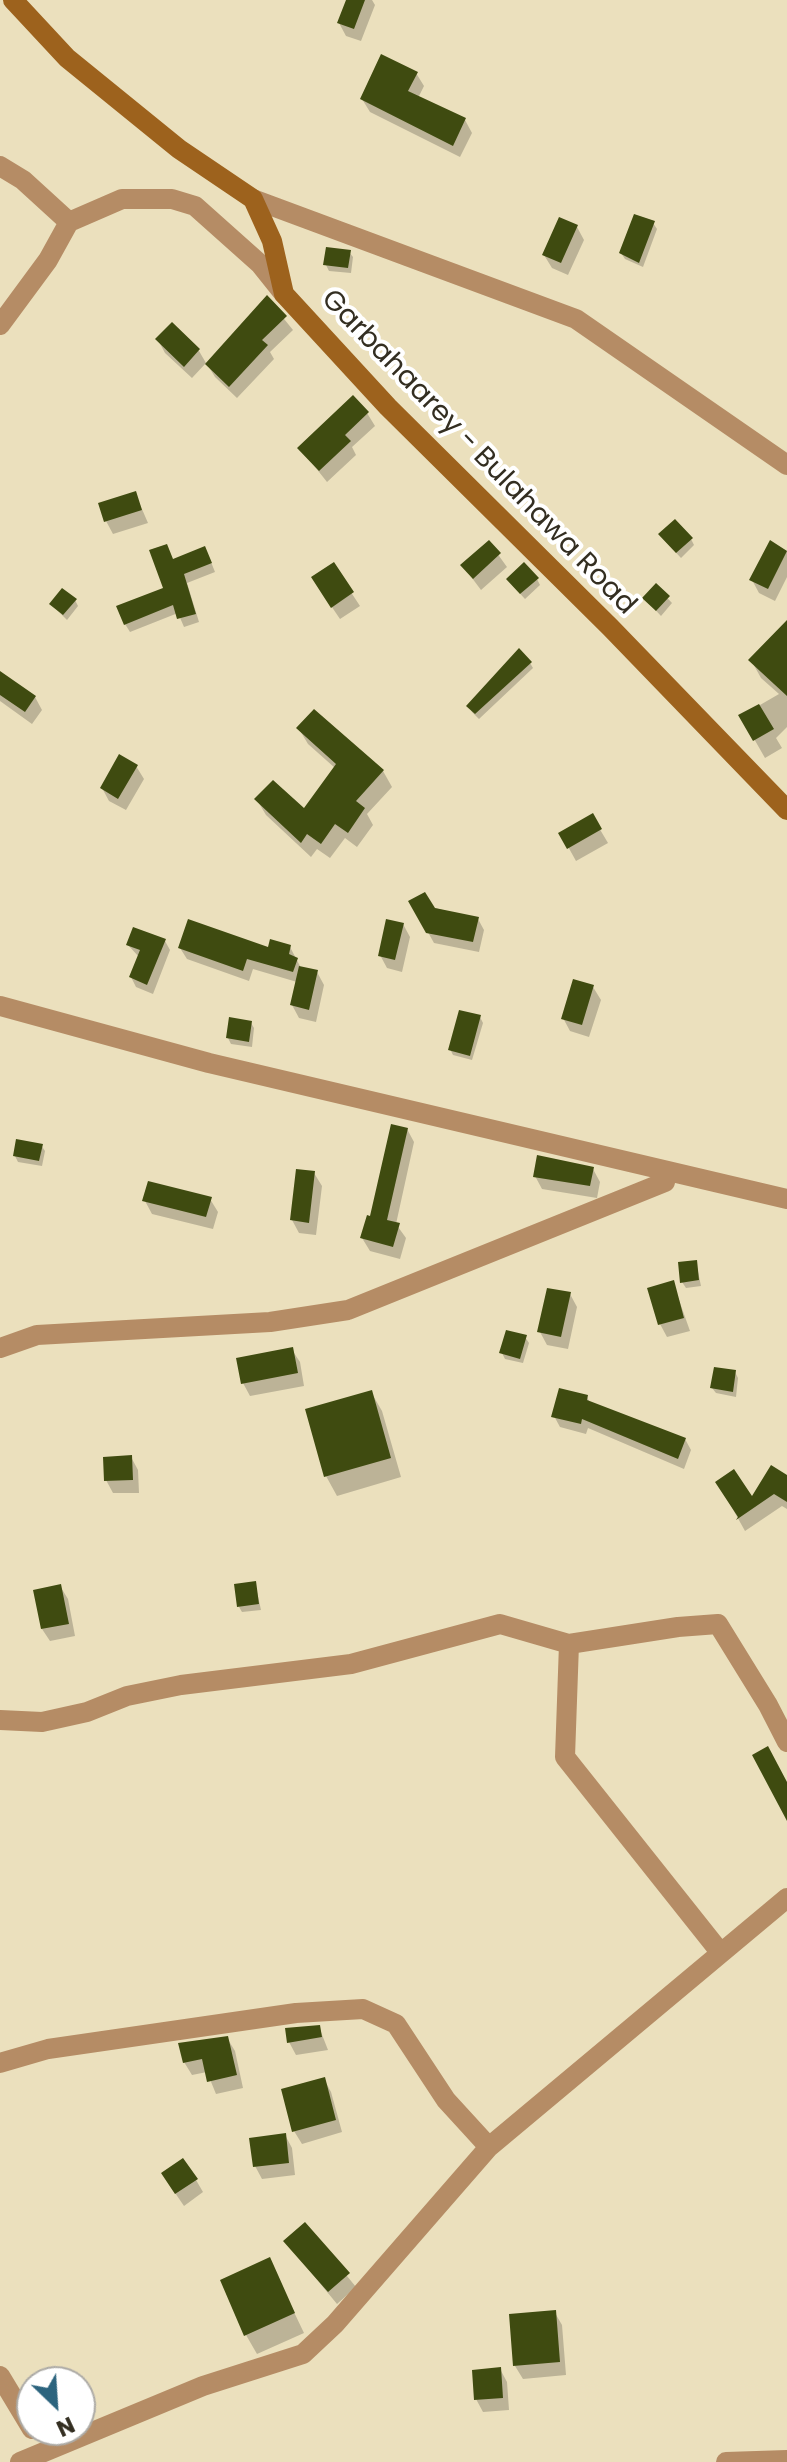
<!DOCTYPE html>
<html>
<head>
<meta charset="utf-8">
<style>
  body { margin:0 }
  #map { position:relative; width:787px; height:2462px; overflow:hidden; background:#ebe0bd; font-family:Poppins,sans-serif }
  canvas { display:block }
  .north { position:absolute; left:16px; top:2366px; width:80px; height:80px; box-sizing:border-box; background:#fff; border:2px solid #adaba6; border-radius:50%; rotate:155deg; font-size:22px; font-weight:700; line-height:32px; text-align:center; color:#332e21 }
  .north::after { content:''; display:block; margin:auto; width:28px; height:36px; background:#2c647e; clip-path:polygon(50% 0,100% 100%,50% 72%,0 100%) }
</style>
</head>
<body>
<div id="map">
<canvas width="787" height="2462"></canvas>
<div class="north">N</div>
</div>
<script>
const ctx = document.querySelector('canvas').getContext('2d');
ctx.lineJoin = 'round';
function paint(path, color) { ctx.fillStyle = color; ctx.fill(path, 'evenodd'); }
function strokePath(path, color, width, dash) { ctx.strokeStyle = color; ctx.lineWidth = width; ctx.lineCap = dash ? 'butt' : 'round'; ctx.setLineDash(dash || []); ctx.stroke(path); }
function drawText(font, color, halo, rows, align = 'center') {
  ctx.font = font + ' Poppins,sans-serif'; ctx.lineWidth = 8; ctx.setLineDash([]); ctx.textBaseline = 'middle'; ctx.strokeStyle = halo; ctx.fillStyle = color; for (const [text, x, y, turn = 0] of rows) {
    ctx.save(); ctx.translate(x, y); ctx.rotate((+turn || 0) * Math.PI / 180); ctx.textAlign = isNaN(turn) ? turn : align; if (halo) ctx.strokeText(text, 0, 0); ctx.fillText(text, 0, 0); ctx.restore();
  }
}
paint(new Path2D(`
  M348,0H372L375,5L361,41L346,36L339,23Z
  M416,73L424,86L418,98L465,120L472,133L460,157L370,112L362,99Z
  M653,223L657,229L643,267L625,259L621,253Z
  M577,227L584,240L568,275L552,268L544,255Z
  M349,252L353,257L351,273L329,271L326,265Z
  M267,298L293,330L270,352L274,359L237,398L215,377L207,364Z
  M158,340L199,351L206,363L192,378L165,353Z
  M367,413L375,426L352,447L356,455L327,482L300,448Z
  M135,493L148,523L113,534L106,521Z
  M691,539L694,545L681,558L664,540Z
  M489,542L507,567L481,590L463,566Z
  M771,542L787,551V577L775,601L759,593L752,580Z
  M209,557L215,572L187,583L199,622L184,627L178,613L130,632L125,624L165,589L173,561Z
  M333,565L360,606L340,619L321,591Z
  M537,579L540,585L525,599L512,585Z
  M656,586L672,603L661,616L644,598Z
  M75,600L78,606L67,620L51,604Z
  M787,625V727L776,738L782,748L765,758L741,716L779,694L761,678L751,660Z
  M530,663L533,668L479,719L472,712L469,707Z
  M0,674L35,697L42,710L32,724L0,701Z
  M299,729L383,771L392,787L367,814L373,825L357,847L345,838L330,858L317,849L311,857L266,815L257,800L305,811L335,768L308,744Z
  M136,766L144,779L126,810L109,801L102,788Z
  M592,816L608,843L576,861L561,834Z
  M411,902L478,919L484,930L479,952L434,943Z
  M403,924L410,937L402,972L387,968L380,955Z
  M165,941L170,950L153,994L136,987L131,977L139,957L128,945Z
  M290,947L301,968L317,972L324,985L316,1022L299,1018L292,1005L297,982L253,969L249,981L187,959L180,948L269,950Z
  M593,987L601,1000L589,1037L570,1031L563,1018Z
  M480,1017L483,1023L472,1060L453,1055L450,1049Z
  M251,1023L254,1028L252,1047L231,1044L228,1038Z
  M407,1129L414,1142L396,1224L406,1238L400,1259L370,1251L362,1238Z
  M41,1145L45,1151L42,1166L18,1162L15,1156Z
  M593,1169L600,1182L597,1198L542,1189L535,1176Z
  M314,1173L322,1186L316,1235L299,1233L292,1220Z
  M210,1199L218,1212L213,1229L152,1214L145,1201Z
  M696,1262L701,1286L686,1288L682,1282Z
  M673,1283L690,1331L667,1337L660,1324Z
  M570,1294L577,1307L568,1349L547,1345L540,1332Z
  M525,1337L529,1343L523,1363L505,1359L502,1353Z
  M292,1350L300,1362L304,1386L250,1396L243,1383Z
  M735,1372L738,1378L736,1397L716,1393L712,1388Z
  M371,1392L382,1411L401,1477L337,1496L326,1476Z
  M587,1397L590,1403L685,1439L691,1450L684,1469L588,1428L586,1434L560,1427L554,1416Z
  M131,1457L138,1470L139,1493H113L106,1480Z
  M787,1478V1509L782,1506L745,1531L725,1495L752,1499Z
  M255,1583L261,1610L242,1612L239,1607Z
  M60,1586L68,1599L75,1636L50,1641L42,1629Z
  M319,2027L328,2050L296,2055L289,2042Z
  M227,2038L235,2051L243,2088L216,2094L207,2072L192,2075L184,2062Z
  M324,2079L331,2092L342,2132L302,2144L294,2131Z
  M285,2135L292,2148L295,2175L262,2179L255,2166Z
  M196,2180L203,2192L184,2206L171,2187Z
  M305,2225L356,2287L337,2304L286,2242Z
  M269,2260L304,2333L257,2354L246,2335Z
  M555,2313L562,2325L566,2375L523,2379L515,2366L511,2316Z
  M500,2369L507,2382L509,2410L483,2412L476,2399Z`), '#0003');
paint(new Path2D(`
  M346,0H365L354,29L337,23Z
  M381,54L418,72L408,91L466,118L453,146L360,99Z
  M634,214L655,221L639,263L619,253Z
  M559,217L578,225L561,263L542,255Z
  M326,247L351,250L348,268L323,265Z
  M267,295L287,316L262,340L268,345L229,387L205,364Z
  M172,322L200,349L184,367L155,339Z
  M353,395L369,412L345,435L351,441L319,471L297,448Z
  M136,491L142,510L104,522L98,503Z
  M675,519L693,538L676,553L658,534Z
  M489,540L501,553L473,579L460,565Z
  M770,540L787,551L768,589L749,580Z
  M167,544L173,559L205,546L212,563L184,574L196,614L177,619L173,605L124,625L116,606L163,588L149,550Z
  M334,562L354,592L331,608L311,577Z
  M524,562L539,578L520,594L506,579Z
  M656,583L670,596L656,611L642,598Z
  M62,588L77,599L63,615L49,604Z
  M787,620V696L748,660Z
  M519,648L532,662L475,714L466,706Z
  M0,671L36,696L25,712L0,695Z
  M759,704L774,729L753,741L738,715Z
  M314,709L384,770L356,801L365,808L348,833L335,824L321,844L307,834L301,843L254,799L273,780L304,808L336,764L296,728Z
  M119,754L138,765L118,799L100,788Z
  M593,813L602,829L567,849L558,833Z
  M425,892L435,908L479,917L473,942L426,933L408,901Z
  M188,919L268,947L270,939L291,945L289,954L298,958L293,972L247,959L243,971L178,948Z
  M386,919L404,923L395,960L378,956Z
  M133,927L166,939L147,985L129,977L140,950L126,945Z
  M299,966L318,970L309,1010L290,1005Z
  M573,979L594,985L582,1025L561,1019Z
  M459,1010L481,1015L470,1056L448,1050Z
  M229,1017L252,1021L249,1042L226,1038Z
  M391,1124L408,1128L387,1220L400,1223L393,1247L360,1238L367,1215L370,1216Z
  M16,1139L43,1144L39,1161L13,1156Z
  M537,1155L594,1167L590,1186L533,1177Z
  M296,1169L315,1171L309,1223L290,1220Z
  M148,1181L212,1197L206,1217L142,1201Z
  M697,1260L699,1280L680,1283L678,1262Z
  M674,1280L684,1318L658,1325L647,1288Z
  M547,1288L571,1292L561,1337L537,1332Z
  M506,1330L527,1335L520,1359L499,1353Z
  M293,1347L298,1373L241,1384L236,1358Z
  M714,1367L736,1370L733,1392L710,1388Z
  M559,1388L588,1395L587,1400L686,1438L678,1459L582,1419L581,1424L551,1417Z
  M372,1390L391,1458L324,1477L305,1409Z
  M132,1455L133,1480L104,1481L103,1457Z
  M771,1465L787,1475V1502L774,1494L736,1520L738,1517L715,1482L734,1469L752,1496Z
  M256,1581L259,1604L237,1607L234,1584Z
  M61,1584L69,1624L41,1629L33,1590Z
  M768,1746L787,1782V1821L752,1755Z
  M320,2025L322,2037L287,2043L285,2028Z
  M228,2036L237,2075L207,2082L202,2059L183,2063L178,2043Z
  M325,2077L336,2120L292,2132L281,2089Z
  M286,2133L289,2163L253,2167L249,2138Z
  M183,2158L198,2179L175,2194L161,2173Z
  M305,2222L350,2273L328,2292L283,2241Z
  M270,2257L295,2313L244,2336L220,2280Z
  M556,2310L560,2362L513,2366L509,2314Z
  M501,2367L503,2398L474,2400L472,2370Z`), '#3f4b10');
strokePath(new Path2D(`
  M0,166L23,180L69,222
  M253,199L576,319L787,465
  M0,325L48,260L69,222L122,199H172L195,206L260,264L284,294
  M0,1006L209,1063L787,1199
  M0,1348L37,1335L270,1322L348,1310L665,1182L667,1171
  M569,1644L565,1757L720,1952
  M0,1720L42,1722L87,1712L127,1696L181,1685L351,1664L500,1624L569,1644L678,1627L718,1624L768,1705L787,1742
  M0,2063L48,2049L296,2013L363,2009L396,2024L446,2100L489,2147
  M0,2376L32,2429
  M20,2462L203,2386L303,2354L335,2324L489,2147L787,1898
  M726,2462L787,2460`), '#b58c65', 20);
strokePath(new Path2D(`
  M13,0L67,58L179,149L253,199L272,241L284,294L388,407L610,627L787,810`), '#9d621d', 20);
drawText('28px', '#332e21', '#fff', [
  ["Garbahaarey - Bulahawa Road",478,453,46]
]);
</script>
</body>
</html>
